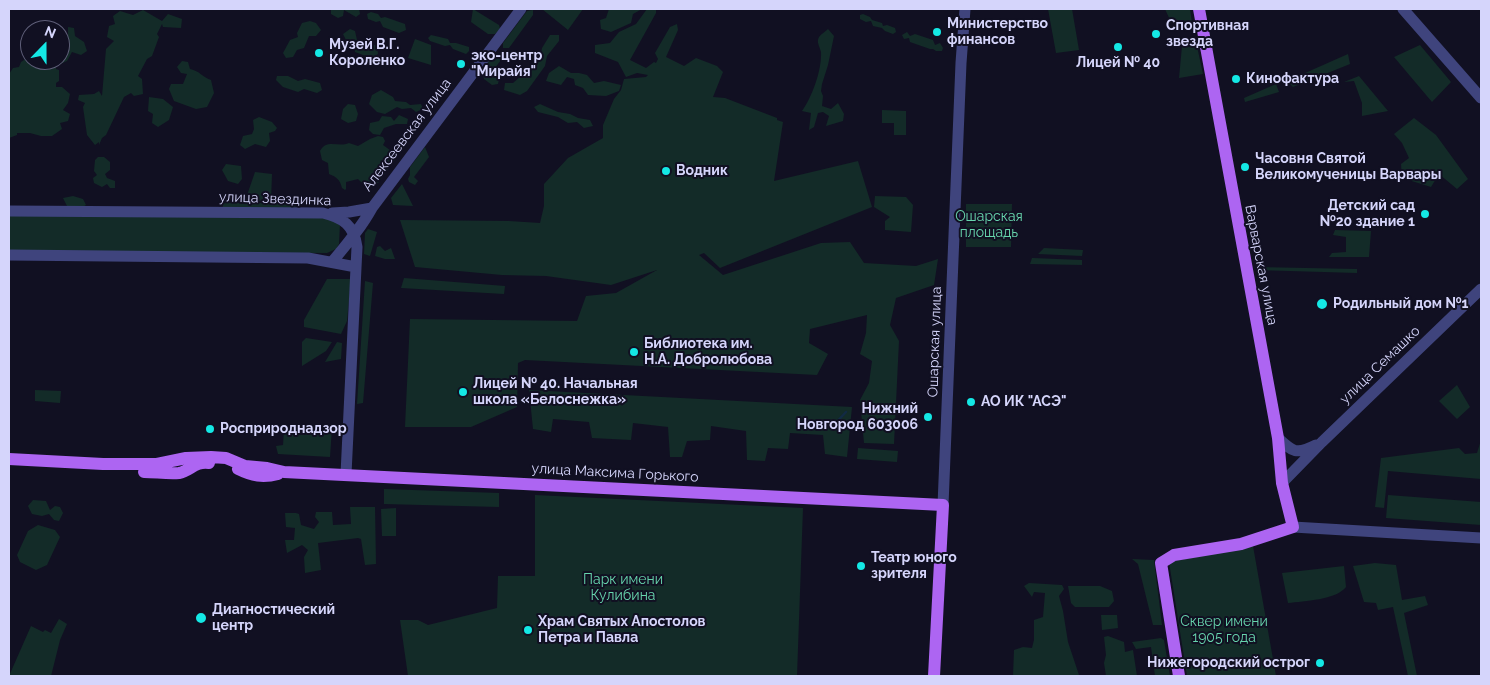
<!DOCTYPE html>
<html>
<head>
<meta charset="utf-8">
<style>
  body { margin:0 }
  #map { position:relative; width:1490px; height:685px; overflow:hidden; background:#111022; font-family:Raleway,sans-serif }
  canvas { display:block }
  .frame { position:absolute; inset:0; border:10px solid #d5d5fb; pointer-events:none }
  .north { position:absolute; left:20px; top:20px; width:50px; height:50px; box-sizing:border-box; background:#111022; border:1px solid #5f5f79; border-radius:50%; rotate:22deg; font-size:14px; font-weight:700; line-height:20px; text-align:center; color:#d5d5fb }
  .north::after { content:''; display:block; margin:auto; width:18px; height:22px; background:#14e8e5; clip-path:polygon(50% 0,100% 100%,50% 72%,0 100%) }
</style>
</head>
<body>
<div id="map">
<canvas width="1490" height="685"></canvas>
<div class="frame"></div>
<div class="north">N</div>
</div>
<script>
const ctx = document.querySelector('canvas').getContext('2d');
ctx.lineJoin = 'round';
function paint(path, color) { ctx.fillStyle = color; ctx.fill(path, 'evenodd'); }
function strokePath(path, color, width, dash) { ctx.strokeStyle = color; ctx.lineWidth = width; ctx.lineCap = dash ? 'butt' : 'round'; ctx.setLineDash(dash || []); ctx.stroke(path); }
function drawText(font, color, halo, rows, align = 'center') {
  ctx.font = font + ' Raleway,sans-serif'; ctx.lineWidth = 4; ctx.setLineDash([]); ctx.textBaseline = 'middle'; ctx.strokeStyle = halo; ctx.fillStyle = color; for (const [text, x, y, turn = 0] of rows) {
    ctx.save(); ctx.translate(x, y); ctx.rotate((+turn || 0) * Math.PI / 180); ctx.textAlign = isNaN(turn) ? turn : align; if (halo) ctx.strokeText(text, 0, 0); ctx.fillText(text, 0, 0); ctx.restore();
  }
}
paint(new Path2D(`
  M331,9H359L360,14L356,17L344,10L343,16L338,18L331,14Z
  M473,9L499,25L500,29L495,34H488L471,22Z
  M542,9H583L568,30Z
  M609,9H642L633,14L631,23L611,32L601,29L600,20L606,18Z
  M647,9H656V13L630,60L646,68L654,62L656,63L658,59L655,53L670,27L677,24L678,30L666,57L684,66L696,58L717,66L723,72L713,97L725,98L777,118V120L783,122L774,181L858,161L872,207L720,268L704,253L699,255L723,275L821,243L850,242L864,263L916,266L938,259L934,285L896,298L890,325L899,341L894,444L864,443L860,400L869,383L872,361L860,354L866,333L867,315L810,329L809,343L828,354L817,375L525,360L518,363L517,407L471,427H405L410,319L577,321L586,296L616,293L657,270L611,285L546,276L502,275L415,267L400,220L509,221L540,223L544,206V184L568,158L603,138V125L614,99L621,90L624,79L646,77L648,75L637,73L626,77L618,62L595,53V45L610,43L619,32L636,24Z
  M1048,9H1072L1079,50L1056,53Z
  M1165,9H1190L1192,23H1181L1170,20Z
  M143,10L162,21L168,14L182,19L181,28L163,27L162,24L157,34L159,37L152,56L147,59L138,76L142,79L143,94L134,96L131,93L124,97L106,135L102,138L99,145V142L95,145L87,135L83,107L85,103L78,100L79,95L94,94L99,91L102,96L106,49L114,41L107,37L109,26L115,24L113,16L120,11L133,15Z
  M533,10V15L509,48H503V43L527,11Z
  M371,12L378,14L381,18L385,17L405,24L406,30L399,33L383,27L380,21L376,22L368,19L367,14Z
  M863,14L870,17L872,20L882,23L883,26L887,25L895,28L896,32L893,34L885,31L882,28L873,26L871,21L866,22L860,19V15Z
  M310,21L316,23L321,30L316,36H309L304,48L297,50L293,57L286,58L283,53L290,40L298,37L297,33L302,23Z
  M68,27L74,28L75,36L84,42L87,51L81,55L72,52L67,61L56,66V69L59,70V81L56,83V87H62L70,94L68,103L63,110L70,114L68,121L60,123L62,129L52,136H41L30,133H17V135L9,138V74L13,68L19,67L21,62L30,56V60H39L40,62L50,66L54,64L51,62V60H60V42L64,44L68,40Z
  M350,29L355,31L357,40L364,41L377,46L378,54L371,58L355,52L353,42L346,40L343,34Z
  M828,29L834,36L828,65L822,84L821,91L823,96L822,106L831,109L838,103L844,114L843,121L826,126L829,116L823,112L818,113L814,127L809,130L811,113L802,111C812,97 822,70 821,52C820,47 816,42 819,37C821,34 826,31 828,29Z
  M907,32L910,36L915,34L933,40L935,45L940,43L943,48L942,51H936L933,49H930L910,42L909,38L904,39L902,35Z
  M431,35L448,39L450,43H456L469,47V51L466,54L453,49L450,45L445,46L430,41L428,38Z
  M550,35H559V41L547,56L545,66L527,91L520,95L504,90L505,83H513L529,69L535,58L541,53L542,48Z
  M1195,37L1203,74L1179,78L1182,46L1185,40Z
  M415,39L431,45V65L408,58Z
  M1420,45L1451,82L1432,102L1394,57Z
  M501,53V60L491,73L499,79L498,84L492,85L484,79L482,69L494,54Z
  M1348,54L1350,64L1293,87L1287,81Z
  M182,61L188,62L190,69C200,71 202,77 211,80L214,93L207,107L196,109L174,101L169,89L171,84H183L187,74L181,73L177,67Z
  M559,66L571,73H579L587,75L594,83L604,81L621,85L619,91L606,96L588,95L583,88L575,85L574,79L567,77L561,85L546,81L549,73Z
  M277,76H288L298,81L305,79L320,83L322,90L317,93L304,89L298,92L283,87L276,80Z
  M1359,76L1388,111L1362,116V103L1354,81L1344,82Z
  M1276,84L1279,92L1245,102L1244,98Z
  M381,90L393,97L395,101L406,102L410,105L421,104L423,109L416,112L411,108L402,109L397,107L385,114L377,112L369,104L372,95Z
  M149,97L163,99L173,107L169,120L158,127L152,123L153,114L148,111Z
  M348,104L355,105L358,114L356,121L348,123L341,119L343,109Z
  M540,104L558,112L570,114L578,118L590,120L593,126L584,128L577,122L568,123L558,117L538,112L534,107Z
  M882,110L906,111V135H894V123H882Z
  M399,115L408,119L407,124H396L384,128L380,135L373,134L369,130L370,123L379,121L382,116L391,117L394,121Z
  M259,117L272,122L277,128L275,131L269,133L270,141L266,147L255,144L245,149L240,145L243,136L252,134L254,129L253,120Z
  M1414,118L1436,135L1468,179L1457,189L1439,174L1431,187L1402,178L1401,164L1409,158L1402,143L1394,134Z
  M378,136L383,137L385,141L383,145L398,156L378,183L374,185L366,181L362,183L358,179L346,182V189L345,190L342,188C340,180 337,177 329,174L328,163L322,160L320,151C327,138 338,148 349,143L358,146L370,139Z
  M425,147L429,157L414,177L418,181L415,185L409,182L408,179L410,175V167Z
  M98,157H104L110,162V170L105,174L107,178L115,181V188H110L107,184L102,187L94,183L93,178L97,175L94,171L95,160Z
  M226,164L241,166L242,179L238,184L228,181L222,170Z
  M255,172L272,174L271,201H245Z
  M402,184L413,206L393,205L391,198Z
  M73,196L83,199L86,205L81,208L67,206L63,198Z
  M875,196L906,197L913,205L911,232L885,230V221L890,217L874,207Z
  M225,203H293L296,206L293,208L223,209V204Z
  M966,204H1012L1011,247H966Z
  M9,214L332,217L340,224L339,244L336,249L327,253L9,252Z
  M368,229L377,232L370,256L364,254L365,233Z
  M1335,230L1371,231L1369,257H1329L1332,253L1346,252V237L1333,235Z
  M380,246L385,251L391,248L395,259H385L375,256L377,247Z
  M1044,248L1083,250L1082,256L1038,254Z
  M1032,258H1033L1082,260V265L1030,264Z
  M1256,267L1357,269V273L1256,270Z
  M404,278L505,286L504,294L401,288Z
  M327,279H351L347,321L341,334L304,327V320Z
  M365,281L373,283L363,403L357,404Z
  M306,338L332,342L326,351L302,366V342Z
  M337,342L342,343L341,359L325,362Z
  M1457,385L1470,407L1457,419L1439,401Z
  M35,390L61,391L60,403L35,401Z
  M529,390L852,407L847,457L825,454L823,435L790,433L788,449L768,448L765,461L747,460L746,431L711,426L710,440L687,441L682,457H670L668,427L633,423L631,440L592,438L589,422L553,419L551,432L533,429Z
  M293,424L332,428L330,457L278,454L276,446L283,445L284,430Z
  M1481,440V479L1388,471L1384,508L1375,507L1381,458L1459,448L1465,454L1477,453Z
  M858,448L898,451L897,462L857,459Z
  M384,489L499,493V507L384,504Z
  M535,495L803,508L797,676H408L400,620H418L428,625L497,608L498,576H535Z
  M1388,495L1481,502V525L1386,518Z
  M33,500L46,501L50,510L55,506L60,507L63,513L59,521L54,520L49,514L42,516L32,514L28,506Z
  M350,507H375L376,564L365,565L361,539L358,538L318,543L321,570L305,573L304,557L308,550L302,545L287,553L285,540H294L295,528L286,527L285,513H296L299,514L301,525L314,529L319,522L315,517L316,512H332L333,525L351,524Z
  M396,508V536H382L381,509Z
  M38,525L55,530L60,537L47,565L36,570L20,562L17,555L28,531Z
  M1253,546L1276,676H1187L1169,562Z
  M1132,559L1154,560L1162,625H1153L1138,564Z
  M1375,563L1396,565L1402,600L1425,596L1428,605L1404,613L1417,676H1408L1393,607L1378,610L1376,603L1364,602L1353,566Z
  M1344,566L1346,587C1336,600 1304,601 1288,603L1282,573Z
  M1029,583L1062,585L1064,589L1059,596L1063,611L1068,642L1079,675L1013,676L1014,650L1023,647L1032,648L1034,640V620L1043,617L1045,593L1034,592L1032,597L1024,586Z
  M1068,586H1100L1112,591L1114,601L1109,607H1075L1071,603Z
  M1101,615H1117L1118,628L1102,630Z
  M59,619L67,624L60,640L51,676H9L31,626L43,632L45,630L51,633Z
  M1108,636L1124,642L1125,652L1133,650L1137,676H1106L1104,663L1106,655L1104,637Z
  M1161,638L1164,640L1170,676H1155L1151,647L1136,649L1132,642Z`), '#132b28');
strokePath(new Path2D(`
  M831,428L846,412`), '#122a44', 2.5);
strokePath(new Path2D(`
  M1403,9L1481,98
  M9,211L323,213C343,218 354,225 357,247L346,474
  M332,213L349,212L372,208
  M9,255L308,258L356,267
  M332,262C347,244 361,228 372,208L521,9
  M1278,438C1293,452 1296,455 1316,445
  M1282,483L1322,442L1481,289
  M943,505L961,63L965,9
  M1293,527L1481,538`), '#3f447d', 11);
strokePath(new Path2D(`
  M9,459L103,464H157L186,458L211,457L226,458L245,466L267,468L284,472L943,505L934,676
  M238,469C252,476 263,478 278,474
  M144,472C155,472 168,474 179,473C190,471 195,461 209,463
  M1179,676L1161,563L1174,555L1241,544L1293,527L1282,483L1278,438L1199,9`), '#ad65f2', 12);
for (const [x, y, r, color] of [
  [937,32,5,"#14e8e5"],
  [1156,34,5,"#14e8e5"],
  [1118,47,5,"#14e8e5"],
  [319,53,5,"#14e8e5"],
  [461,64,5,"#14e8e5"],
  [1236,79,5,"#14e8e5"],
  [1245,167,5,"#14e8e5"],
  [666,171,5,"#14e8e5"],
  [1425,214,5,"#14e8e5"],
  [1322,304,6,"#14e8e5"],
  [634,352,5,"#14e8e5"],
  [463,392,5,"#14e8e5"],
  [971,402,5,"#14e8e5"],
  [928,417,5,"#14e8e5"],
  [210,429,5,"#14e8e5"],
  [861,566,5,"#14e8e5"],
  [201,618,6,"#14e8e5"],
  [528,630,5,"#14e8e5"],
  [1320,663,5,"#14e8e5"]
]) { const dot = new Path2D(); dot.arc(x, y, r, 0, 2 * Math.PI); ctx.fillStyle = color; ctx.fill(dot); strokePath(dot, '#111022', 2); }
drawText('bold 14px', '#d5d5fb', '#111022', [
  ["Министерство",947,24],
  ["финансов",947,40],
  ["Спортивная",1166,26],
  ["звезда",1166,42],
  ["Музей В.Г.",329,45],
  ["Короленко",329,61],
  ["эко-центр",471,56],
  ["\"Мирайя\"",471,72],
  ["Лицей № 40",1118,63,"center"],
  ["Кинофактура",1246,79],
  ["Часовня Святой",1255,159],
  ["Великомученицы Варвары",1255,175],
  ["Водник",676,171],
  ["Детский сад",1415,206,"right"],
  ["№20 здание 1",1415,222,"right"],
  ["Родильный дом №1",1333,304],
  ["Библиотека им.",644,344],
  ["Н.А. Добролюбова",644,360],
  ["Лицей № 40. Начальная",473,384],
  ["школа «Белоснежка»",473,400],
  ["АО ИК \"АСЭ\"",981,402],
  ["Нижний",918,409,"right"],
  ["Новгород 603006",918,425,"right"],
  ["Росприроднадзор",220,429],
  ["Театр юного",871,558],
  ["зрителя",871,574],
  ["Диагностический",212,610],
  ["центр",212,626],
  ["Храм Святых Апостолов",538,622],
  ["Петра и Павла",538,638],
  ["Нижегородский острог",1310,663,"right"]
], 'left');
drawText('14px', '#d5d5fb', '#111022', [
  ["Алексеевская улица",407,135,-53],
  ["улица Звездинка",275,199,2],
  ["Варварская улица",1261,265,79],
  ["Ошарская улица",935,342,-88],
  ["улица Семашко",1380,365,-44],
  ["улица Максима Горького",615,473,3]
]);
drawText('14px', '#67d5ad', '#111022', [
  ["Ошарская",989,217],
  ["площадь",989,233],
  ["Парк имени",623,580],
  ["Кулибина",623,596],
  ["Сквер имени",1224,622],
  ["1905 года",1224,638]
]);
</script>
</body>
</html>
